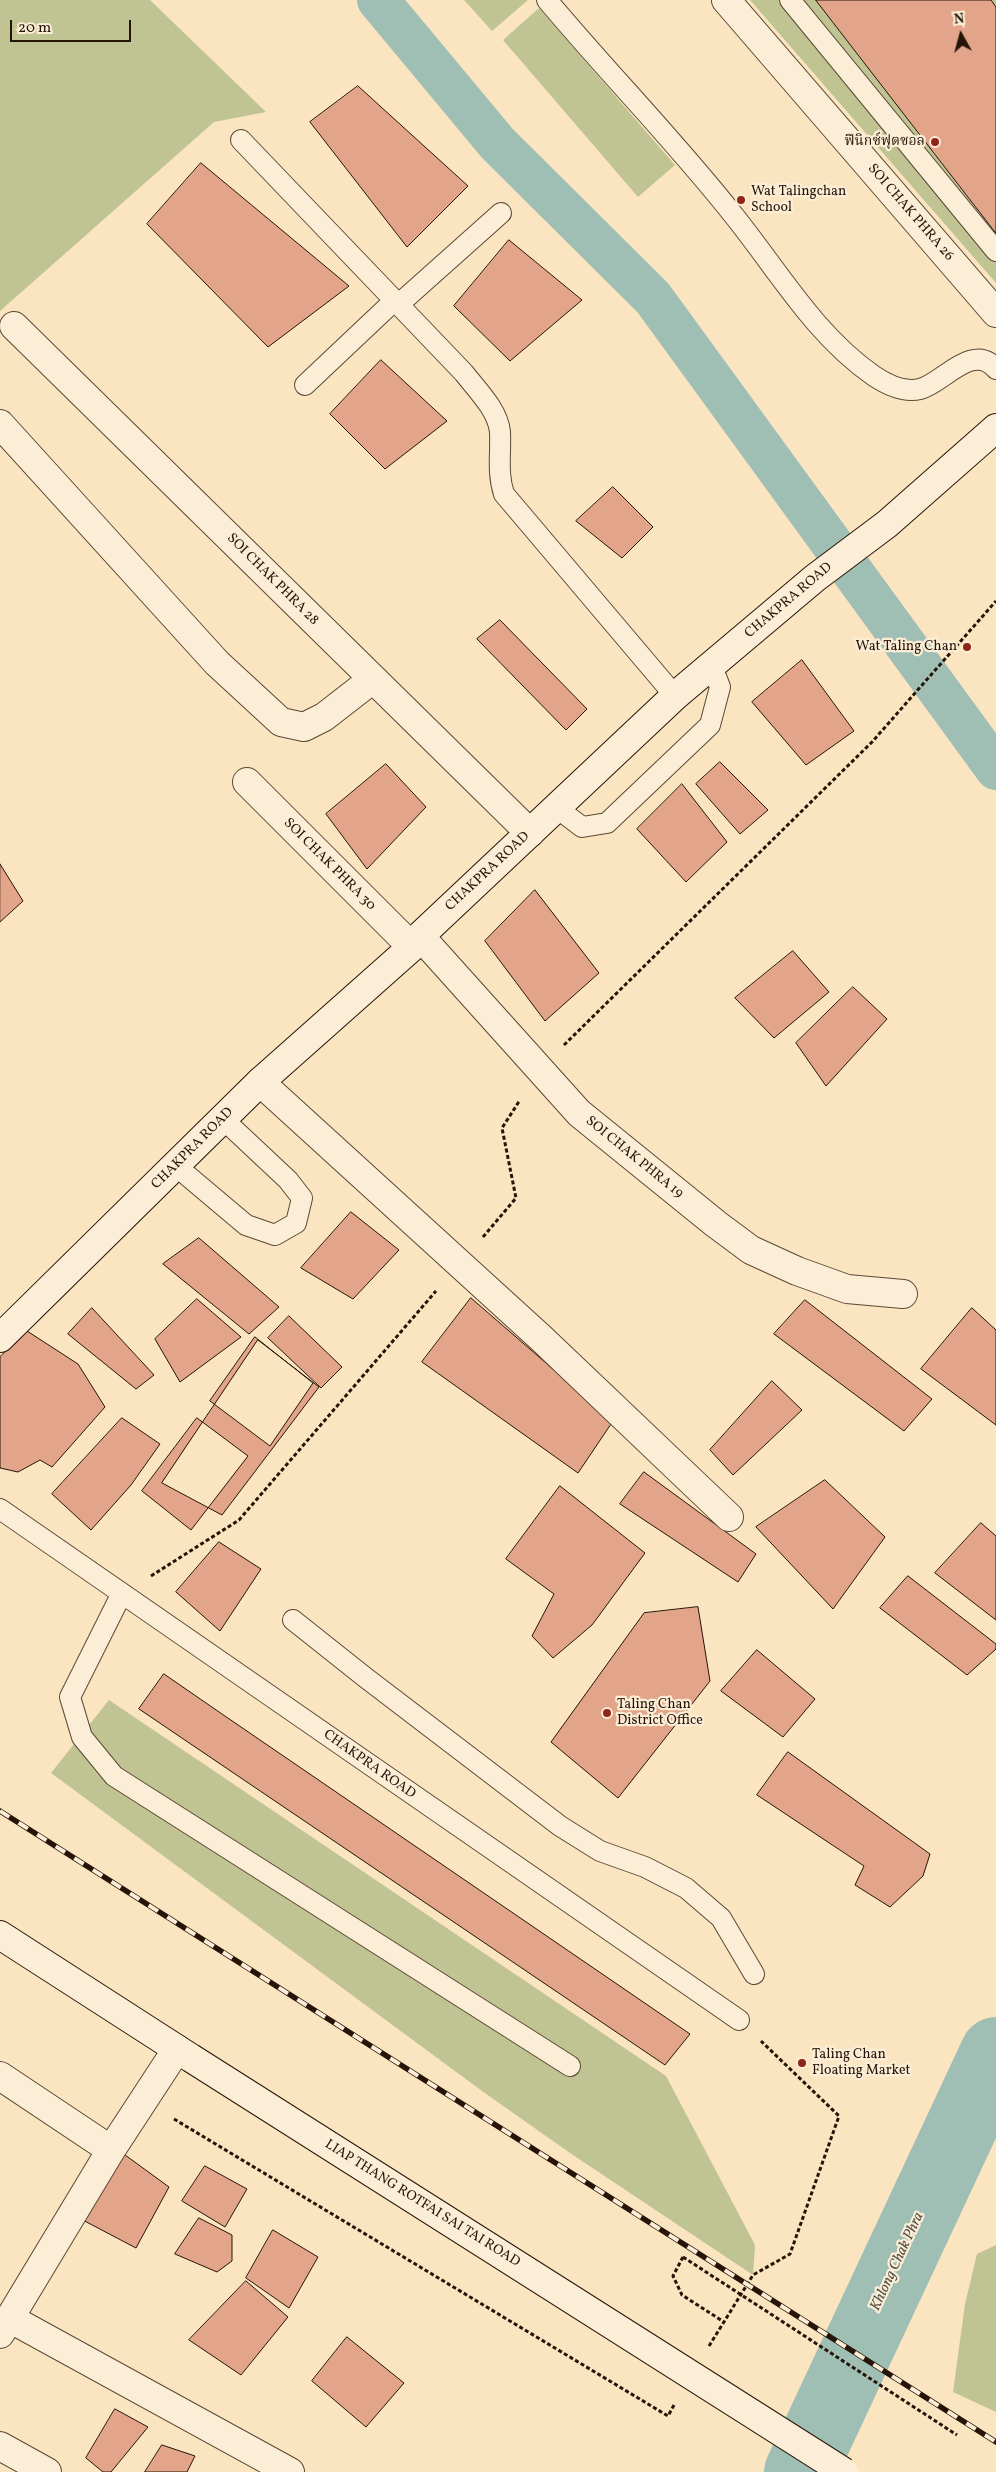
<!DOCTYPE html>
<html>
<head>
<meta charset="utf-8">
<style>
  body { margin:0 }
  #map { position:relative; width:996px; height:2472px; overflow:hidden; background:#fbe5c0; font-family:Vollkorn,serif }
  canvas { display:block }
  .north { position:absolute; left:936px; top:10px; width:50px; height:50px; -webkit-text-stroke:4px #fceed6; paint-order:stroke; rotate:353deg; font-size:14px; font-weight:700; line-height:20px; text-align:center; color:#261408 }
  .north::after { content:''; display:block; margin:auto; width:18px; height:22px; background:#261408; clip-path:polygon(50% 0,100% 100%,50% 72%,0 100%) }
  .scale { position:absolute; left:10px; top:20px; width:121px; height:22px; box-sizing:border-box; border:2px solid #261408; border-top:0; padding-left:6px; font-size:15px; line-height:18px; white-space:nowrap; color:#261408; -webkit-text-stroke:4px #fceed6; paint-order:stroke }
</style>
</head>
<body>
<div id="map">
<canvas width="996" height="2472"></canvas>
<div class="north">N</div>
<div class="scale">20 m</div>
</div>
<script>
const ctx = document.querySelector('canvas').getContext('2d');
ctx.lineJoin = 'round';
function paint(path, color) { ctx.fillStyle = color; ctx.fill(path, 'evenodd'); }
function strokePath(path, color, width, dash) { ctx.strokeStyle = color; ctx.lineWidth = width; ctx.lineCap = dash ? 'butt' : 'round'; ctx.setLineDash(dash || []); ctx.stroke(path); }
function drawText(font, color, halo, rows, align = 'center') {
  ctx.font = font + ' Vollkorn,"Noto Serif Thai",serif'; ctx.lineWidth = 4.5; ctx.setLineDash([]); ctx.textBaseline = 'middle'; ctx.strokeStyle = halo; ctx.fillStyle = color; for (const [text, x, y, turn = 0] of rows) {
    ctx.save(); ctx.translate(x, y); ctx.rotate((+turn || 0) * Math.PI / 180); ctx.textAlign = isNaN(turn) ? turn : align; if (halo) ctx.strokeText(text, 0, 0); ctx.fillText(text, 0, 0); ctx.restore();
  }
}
paint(new Path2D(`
  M0,0H150L266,112L214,122L0,311Z
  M464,0H528L492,31Z
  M750,0H996V283Z
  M539,8L675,165L638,197L503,40Z
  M109,1700L666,2076L755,2245L753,2275L570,2153L482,2091L51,1773Z
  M996,2245V2412L953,2392L965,2304L977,2254Z`), '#bfc492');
strokePath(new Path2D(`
  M378,0L497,143L653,298L996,769`), '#9fbfb5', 42);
strokePath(new Path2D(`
  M800,2472L996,2053`), '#9fbfb5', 72);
const building = new Path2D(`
  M816,0H991L996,7V233Z
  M358,86L468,186L407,247L310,122Z
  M201,163L349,286L268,347L147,224Z
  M509,240L582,300L510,361L454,306Z
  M381,360L447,421L385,469L330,414Z
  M613,487L653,527L622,558L576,521Z
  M500,620L587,709L566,730L477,639Z
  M802,660L854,731L806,765L752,702Z
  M720,762L768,810L740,834L696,784Z
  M386,764L426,807L367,869L326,814Z
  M682,784L727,842L686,882L637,829Z
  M0,864L23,901L0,922Z
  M535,890L599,973L545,1021L485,941Z
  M793,951L829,992L774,1038L735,998Z
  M853,987L887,1019L826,1086L796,1043Z
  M351,1212L399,1250L353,1299L301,1268Z
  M199,1238L279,1307L249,1334L163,1264Z
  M471,1298L613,1421L578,1473L422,1362Z
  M197,1299L241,1337L180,1382L155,1339Z
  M805,1300L932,1399L904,1431L774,1334Z
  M92,1308L154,1375L136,1389L68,1334Z
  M972,1308L996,1330V1425L921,1369Z
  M289,1316L342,1367L321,1388L268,1338Z
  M27,1331L78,1364L105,1407L52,1467L40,1460L18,1472L0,1468V1357Z
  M255,1337L313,1383L270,1446L210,1401Z
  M258,1340L319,1387L222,1515L162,1483Z
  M772,1381L802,1410L733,1475L710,1450Z
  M122,1418L160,1444L131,1485L91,1530L52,1494Z
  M197,1418L248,1456L191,1530L142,1491Z
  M644,1472L756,1554L738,1582L620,1504Z
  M825,1480L885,1537L833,1609L756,1527Z
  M560,1486L645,1553L592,1625L553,1658L532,1636L554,1594L506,1559Z
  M981,1523L996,1536V1620L935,1573Z
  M219,1542L261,1569L220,1631L176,1592Z
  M908,1576L996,1644V1649L967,1675L880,1608Z
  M698,1607L710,1681L618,1798L551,1742L644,1613Z
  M757,1650L815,1699L783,1737L721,1691Z
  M164,1674L222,1714L690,2034L665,2065L139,1709Z
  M788,1752L930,1854L923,1876L890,1907L855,1885L864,1866L757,1795Z
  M121,2152L169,2187L136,2248L77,2217Z
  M205,2166L247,2189L225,2227L182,2201Z
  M199,2218L232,2235V2261L217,2272L175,2254Z
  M273,2230L318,2257L289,2308L246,2278Z
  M246,2281L288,2317L241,2375L189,2340Z
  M347,2337L404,2383L366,2427L312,2381Z
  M115,2409L148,2427L111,2472H103L86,2458Z
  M162,2445L195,2456L187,2472H145Z`);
paint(building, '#e2a589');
strokePath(building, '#261408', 1);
const lane = new Path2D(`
  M547,0C608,73 676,142 735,217C779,272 815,335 874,376C886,384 904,393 920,389C942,384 973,341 996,369
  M790,0L996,251
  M241,140L464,373C477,390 498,410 500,432C501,454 497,473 504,494L675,696
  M399,304L501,213
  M305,385L395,300
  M557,808L582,827L607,823L710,725L720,687L712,666
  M176,1166L246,1225L275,1235L296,1223L302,1198L288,1180L223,1119
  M0,1509L739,2020
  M121,1595L70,1697L82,1737L114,1776L570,2066
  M293,1620L366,1678L560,1826L600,1851L645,1867L686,1888L721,1918L754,1974`);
const street = new Path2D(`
  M726,0L996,313
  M14,326L530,833
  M0,424L217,663L281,722L304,727L324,717L373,679
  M247,782L412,947
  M420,936L579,1113L716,1224L751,1250L797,1271L847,1289L903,1294
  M260,1082L541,1338L729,1517
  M0,2076L111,2150
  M11,2319L290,2472
  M0,2334L111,2150L177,2049
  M0,2446L47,2472`);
const secondary = new Path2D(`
  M0,1338L260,1082L412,947L420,936L675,696L815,578L887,524L996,428
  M0,1935L191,2058`);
strokePath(lane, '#5b4836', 22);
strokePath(street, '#5b4836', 30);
strokePath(secondary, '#261408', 30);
strokePath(new Path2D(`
  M564,1045L872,742L996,601
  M483,1237L516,1198L502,1128L520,1100
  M151,1576L239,1520L436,1291
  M174,2119L668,2416L674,2405
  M683,2257L673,2276L682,2295L724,2322
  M709,2346L753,2275L790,2254L839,2116L761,2041`), '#261408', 3, [4, 2.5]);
strokePath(lane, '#fceed6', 20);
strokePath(street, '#fceed6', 28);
strokePath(secondary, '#fceed6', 28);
const rail = new Path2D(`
  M0,1811L996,2442`);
strokePath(rail, '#261408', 5.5);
strokePath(rail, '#fceed6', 4, [11]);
const secondaryBridge = new Path2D(`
  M191,2058L844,2472`);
strokePath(secondaryBridge, '#261408', 30, []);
strokePath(new Path2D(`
  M683,2257L957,2435`), '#261408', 3, [4, 2.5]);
strokePath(secondaryBridge, '#fceed6', 28);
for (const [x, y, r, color] of [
  [935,142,5,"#8f2418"],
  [741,200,5,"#8f2418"],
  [967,647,5,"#8f2418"],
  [607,1713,5,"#8f2418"],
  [802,2063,5,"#8f2418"]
]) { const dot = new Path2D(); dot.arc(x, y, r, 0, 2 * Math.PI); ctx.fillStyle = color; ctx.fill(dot); strokePath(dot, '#fceed6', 2); }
drawText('14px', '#261408', '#fceed6', [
  ["ฟีนิกซ์ฟุตซอล",925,142,"right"],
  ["Wat Talingchan",751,192],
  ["School",751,208],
  ["Wat Taling Chan",957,647,"right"],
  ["Taling Chan",617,1705],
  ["District Office",617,1721],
  ["Taling Chan",812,2055],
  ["Floating Market",812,2071]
], 'left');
drawText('14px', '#261408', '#fceed6', [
  ["SOI CHAK PHRA 26",910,213,49],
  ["SOI CHAK PHRA 28",272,580,45],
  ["CHAKPRA ROAD",789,601,-40],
  ["SOI CHAK PHRA 30",329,865,45],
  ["CHAKPRA ROAD",488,872,-43],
  ["CHAKPRA ROAD",193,1149,-45],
  ["SOI CHAK PHRA 19",634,1158,39],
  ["CHAKPRA ROAD",369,1765,35],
  ["LIAP THANG ROTFAI SAI TAI ROAD",422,2204,32]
]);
drawText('italic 15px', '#505045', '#fceed6', [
  ["Khlong Chak Phra",898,2262,-65]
]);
</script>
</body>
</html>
